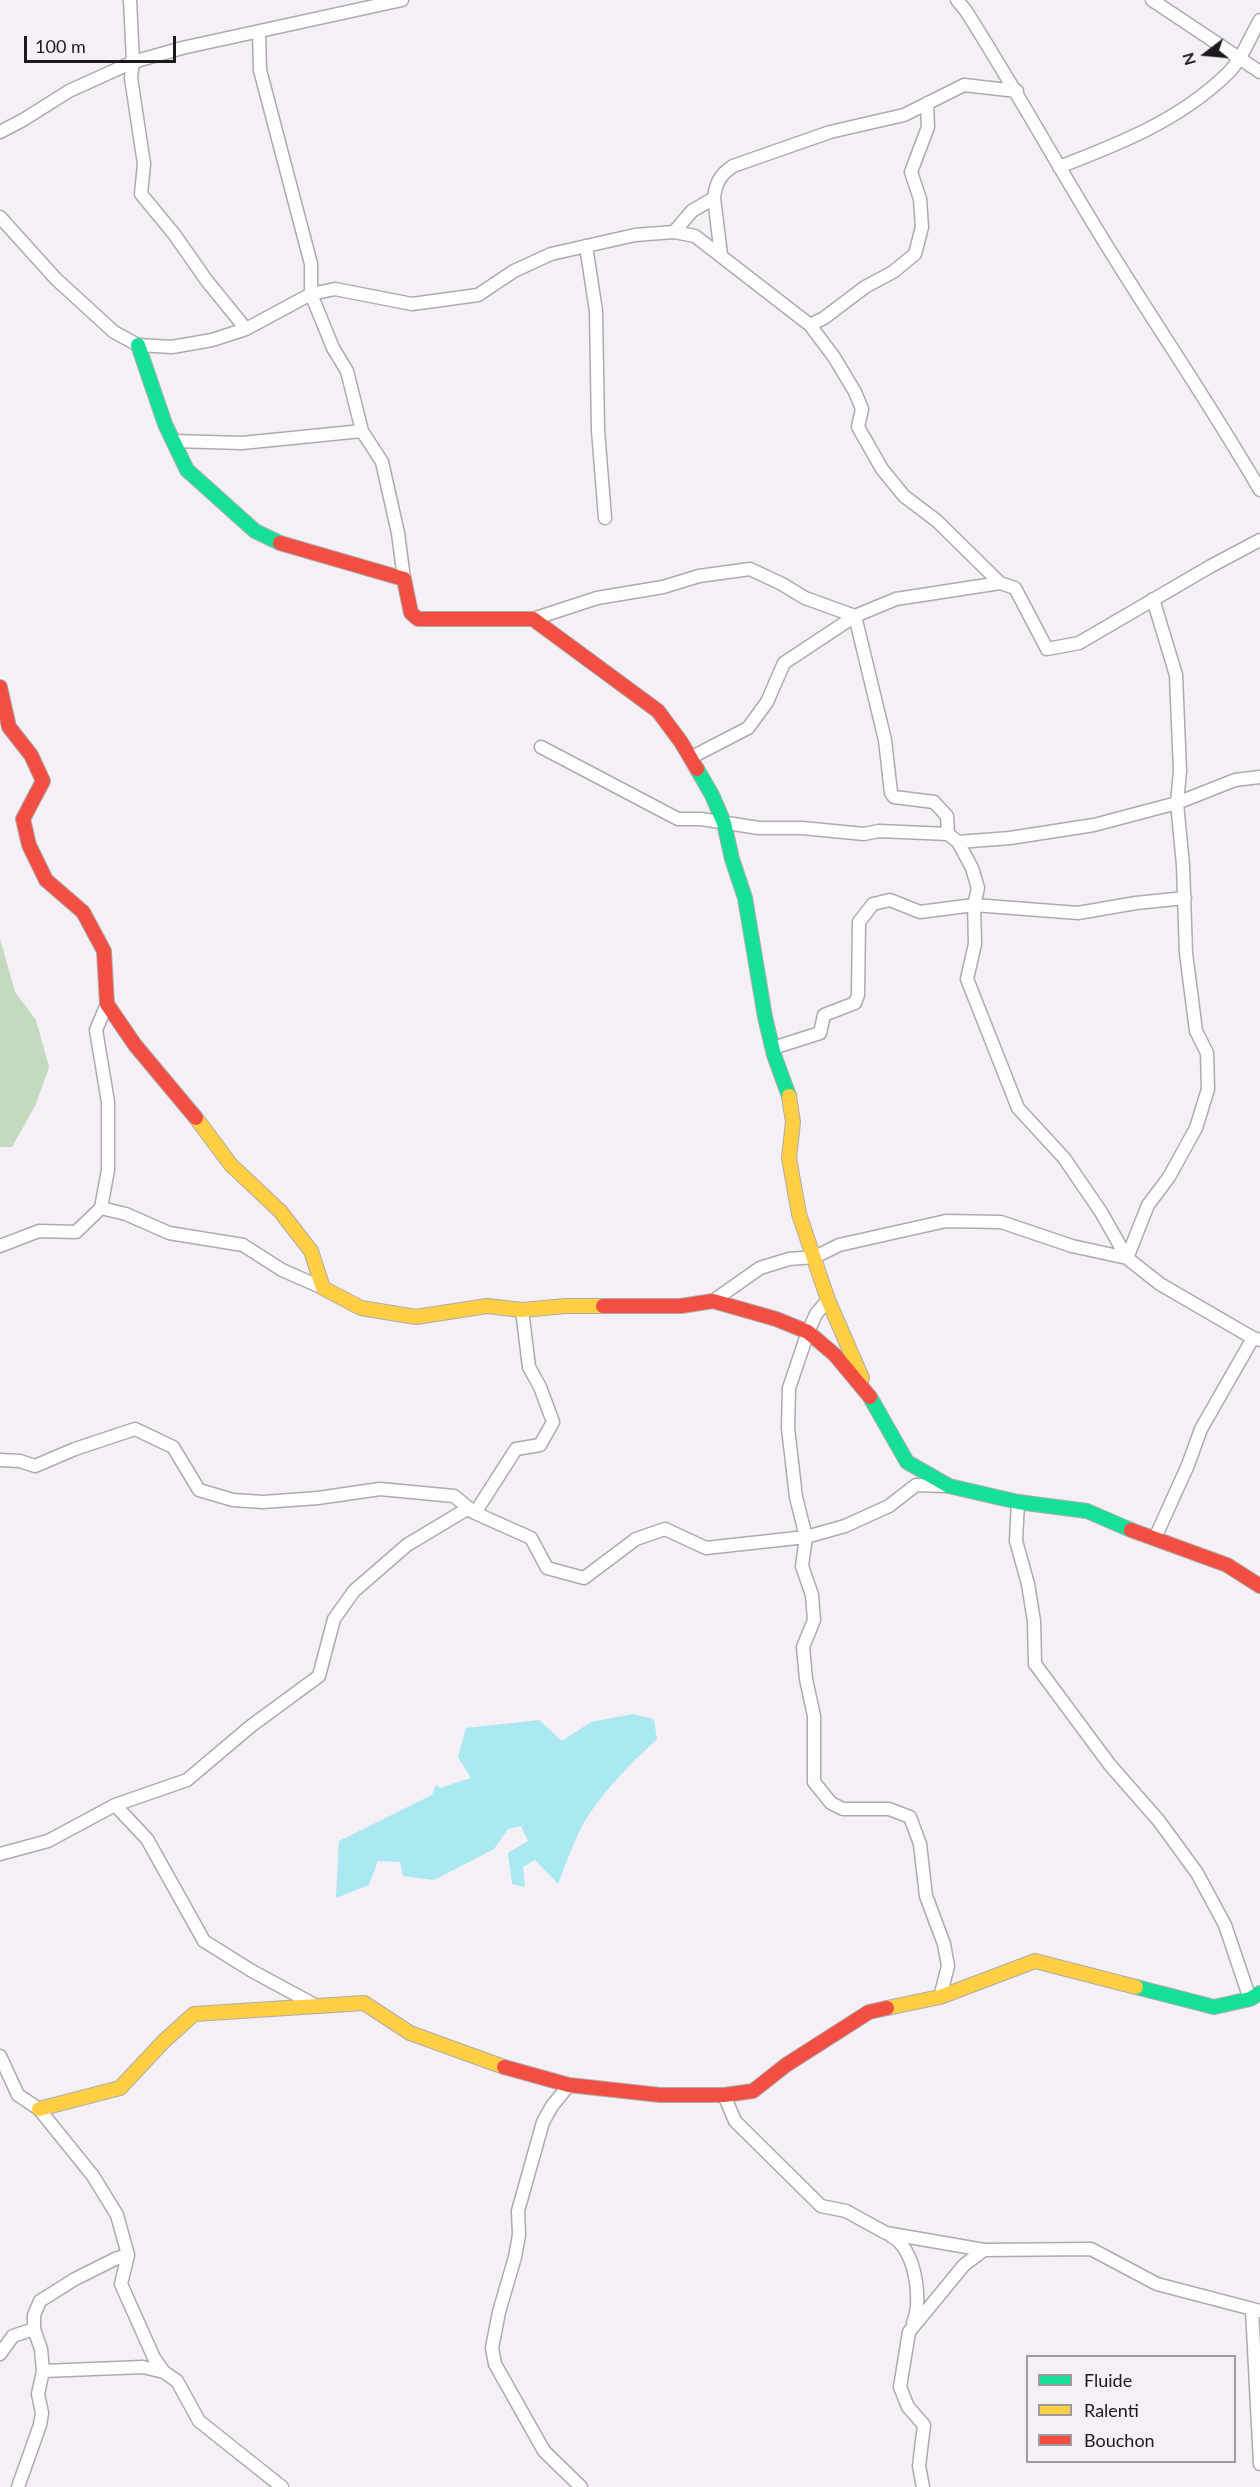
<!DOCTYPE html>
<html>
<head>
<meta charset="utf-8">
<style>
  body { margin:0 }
  #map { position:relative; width:1260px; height:2487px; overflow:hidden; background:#f4f0f5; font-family:Lato,sans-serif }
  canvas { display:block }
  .legend { position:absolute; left:1026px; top:2355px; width:210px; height:108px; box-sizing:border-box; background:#f5eff6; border:2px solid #9e9a9f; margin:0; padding:8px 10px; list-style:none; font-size:18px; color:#1c1a1c }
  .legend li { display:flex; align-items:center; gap:12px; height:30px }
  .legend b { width:30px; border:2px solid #9e9a9f }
  .north { position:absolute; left:1176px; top:24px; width:60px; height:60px; -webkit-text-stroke:4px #f5eff6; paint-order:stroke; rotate:254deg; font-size:16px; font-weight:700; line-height:24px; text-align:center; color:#1c1a1c }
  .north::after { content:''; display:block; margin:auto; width:21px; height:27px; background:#1c1a1c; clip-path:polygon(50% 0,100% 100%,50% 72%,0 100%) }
  .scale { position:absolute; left:24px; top:36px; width:152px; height:27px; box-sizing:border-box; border:3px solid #1c1a1c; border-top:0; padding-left:8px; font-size:18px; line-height:21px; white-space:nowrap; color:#1c1a1c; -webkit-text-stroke:4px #f5eff6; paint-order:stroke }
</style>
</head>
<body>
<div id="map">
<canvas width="1260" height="2487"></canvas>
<ul class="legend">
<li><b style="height:8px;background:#16e098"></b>Fluide</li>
<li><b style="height:8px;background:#ffcf43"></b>Ralenti</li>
<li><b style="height:8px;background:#f24e42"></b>Bouchon</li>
</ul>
<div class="north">N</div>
<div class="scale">100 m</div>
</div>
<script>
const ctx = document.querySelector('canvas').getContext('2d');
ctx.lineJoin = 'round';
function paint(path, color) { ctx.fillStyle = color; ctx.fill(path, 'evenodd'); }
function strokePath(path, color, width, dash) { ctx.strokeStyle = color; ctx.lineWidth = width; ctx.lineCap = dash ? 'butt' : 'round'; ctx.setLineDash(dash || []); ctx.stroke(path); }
paint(new Path2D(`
  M0,939L15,992L36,1020L49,1067L36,1104L12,1147H0Z`), '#c4dabf');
paint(new Path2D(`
  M633,1714L654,1719L657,1739C629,1765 599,1795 581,1828C572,1846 565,1866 558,1884L535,1860L523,1867L525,1887L512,1884L508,1853L528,1841L521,1826L508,1829L494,1849L434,1880L403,1876L400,1862L378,1861L369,1885L336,1898L339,1841L432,1795L436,1785L440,1788L471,1778L458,1757L466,1728L539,1720L562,1741L591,1722Z`), '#aae8f2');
const street = new Path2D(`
  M130,0L133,62L131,78L144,164L141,194L174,234L207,281L246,329
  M957,0L966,11C1017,91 1062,174 1112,254C1161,333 1213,409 1260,490
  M1152,0L1260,72
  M259,33L260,70L311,264V294L333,348L347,371L362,431L382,462L398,533L404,579
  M0,132L23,120L69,91L133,62L182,48L402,0
  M1059,167C1119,144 1180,120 1227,74C1241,61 1250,37 1260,20
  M714,198L721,255
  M0,217L56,279L114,332L138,345L172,347L212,340L246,329L311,294L335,289L412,304L478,295L514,271L551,254L635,235L674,232L692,211L714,198C716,182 720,175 733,166L830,132L904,115L964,85L1017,91
  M674,232L695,236L810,325L834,357L855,392L862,409L858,427L882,469L904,496L937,521L1000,583
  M586,246L596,311L598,430L605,518
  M810,325L824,318L865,287L893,272L915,254L922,227L920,199L911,172L928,127L927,103
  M173,441L242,443L362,431
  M533,619L597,598L663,587L699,576L750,569L782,584L805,598L855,616L896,599L1000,583L1015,588L1047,649L1079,643L1211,566L1260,540
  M541,747L678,819H701L759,828H802L864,834L879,831L948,834L958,842L1010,838L1094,825L1177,803L1235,780L1260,777
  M690,758L748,728L767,702L784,663L855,616L885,740L891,793L894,797L934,802L947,816L948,834
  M958,842L972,868L978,888L974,905L975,944L967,979L1018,1108L1064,1158L1101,1212L1127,1258
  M773,1048L820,1033L824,1015L855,1003L858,995L859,922L873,904L890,900L920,912L974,905L1078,913L1136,903L1185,898
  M101,1208L108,1170V1102L96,1030L107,1004
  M0,1246L39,1231L76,1232L101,1208L126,1214L169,1233L243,1245L282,1270L323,1288
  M1127,1258L1148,1205L1169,1177L1196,1128L1208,1089L1207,1053L1196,1031L1186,953L1183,865L1177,803L1180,771L1176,675L1153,599
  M828,1300L816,1314L808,1332L789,1388L788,1428L796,1497L806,1537L802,1566L812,1595L814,1620L803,1647L806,1679L814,1716V1782L831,1803L843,1809H889L910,1817L920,1844L926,1896L944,1944L948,1966L940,1997
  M713,1301L760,1268L789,1259L815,1257L839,1245L946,1221L1001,1222L1072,1246L1127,1258L1160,1284L1253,1338L1260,1340
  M0,1460L20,1461L35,1466L75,1449L135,1429L173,1447L199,1490L233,1500L263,1502L318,1498L380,1489L454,1496L475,1513L531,1538L547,1568L584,1578L636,1539L665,1529L706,1548L806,1537L845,1526L889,1506L916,1485L947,1486
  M1018,1502L1016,1541L1028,1584L1034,1621L1035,1664L1110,1765L1159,1821L1197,1873L1225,1925L1250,1999
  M1155,1538L1188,1465L1201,1429L1253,1338
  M115,1805L147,1839L204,1941L252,1971L315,2005
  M0,1854L48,1841L115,1805L187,1780L251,1726L319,1676L334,1619L354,1591L407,1545L467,1509L475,1513L516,1449L540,1445L553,1422L540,1387L529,1367L522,1310
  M0,2056L18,2095L39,2109L93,2176L117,2215L128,2255L121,2284L154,2358L164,2372L177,2381L199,2421L282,2487
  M569,2085L552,2106L543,2122L518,2211L519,2235L515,2257L499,2312L492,2348L495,2364L544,2451L581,2487
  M724,2095L735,2121L821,2206L846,2211L886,2233L984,2250
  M891,2236C915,2247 923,2300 913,2323
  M128,2255L115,2259L75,2279L40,2301L34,2315V2329L41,2349L43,2371L143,2367L164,2372
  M1252,2309L1260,2464
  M0,2354L13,2336L34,2329
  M18,2487L40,2425L42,2413L38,2394L43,2371
  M923,2487L919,2466L924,2425L908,2407L900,2387L909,2332L964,2265L984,2250L1091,2249L1157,2284L1260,2311`);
const fast = new Path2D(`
  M138,345L165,424L187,470L255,531L280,543
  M697,769L712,795L724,823L732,859L745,898L765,1017L774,1055L789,1096
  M870,1397L907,1462L949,1486L1018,1502L1087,1511L1131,1530
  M1136,1987L1214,2007L1250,1999L1260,1993`);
const slow = new Path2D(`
  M789,1096L793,1122L789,1158L799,1214L828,1300L862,1378
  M196,1118L231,1165L280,1211L311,1251L323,1288L361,1308L416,1317L487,1306L522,1310L566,1306H603
  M887,2008L940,1997L1035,1961L1136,1987
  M39,2109L120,2088L164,2041L194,2014L364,2003L410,2033L504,2067`);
const jam = new Path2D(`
  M280,543L404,579L411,613L418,619H533L658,711L681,742L697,769
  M0,687L9,727L31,755L43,781L23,819L29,845L46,880L83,912L104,951L107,1004L135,1045L196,1118
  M603,1306H681L713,1301L776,1319L808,1332L835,1355L870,1397
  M1131,1530L1227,1565L1260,1586
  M504,2067L569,2085L660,2095H724L753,2091L786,2065L869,2012L887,2008`);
strokePath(street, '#adabae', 15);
strokePath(fast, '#adabae', 16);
strokePath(slow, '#adabae', 16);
strokePath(jam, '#adabae', 16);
strokePath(street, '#fdfdfe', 12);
strokePath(fast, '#16e098', 14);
strokePath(slow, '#ffcf43', 14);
strokePath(jam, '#f24e42', 14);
</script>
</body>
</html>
